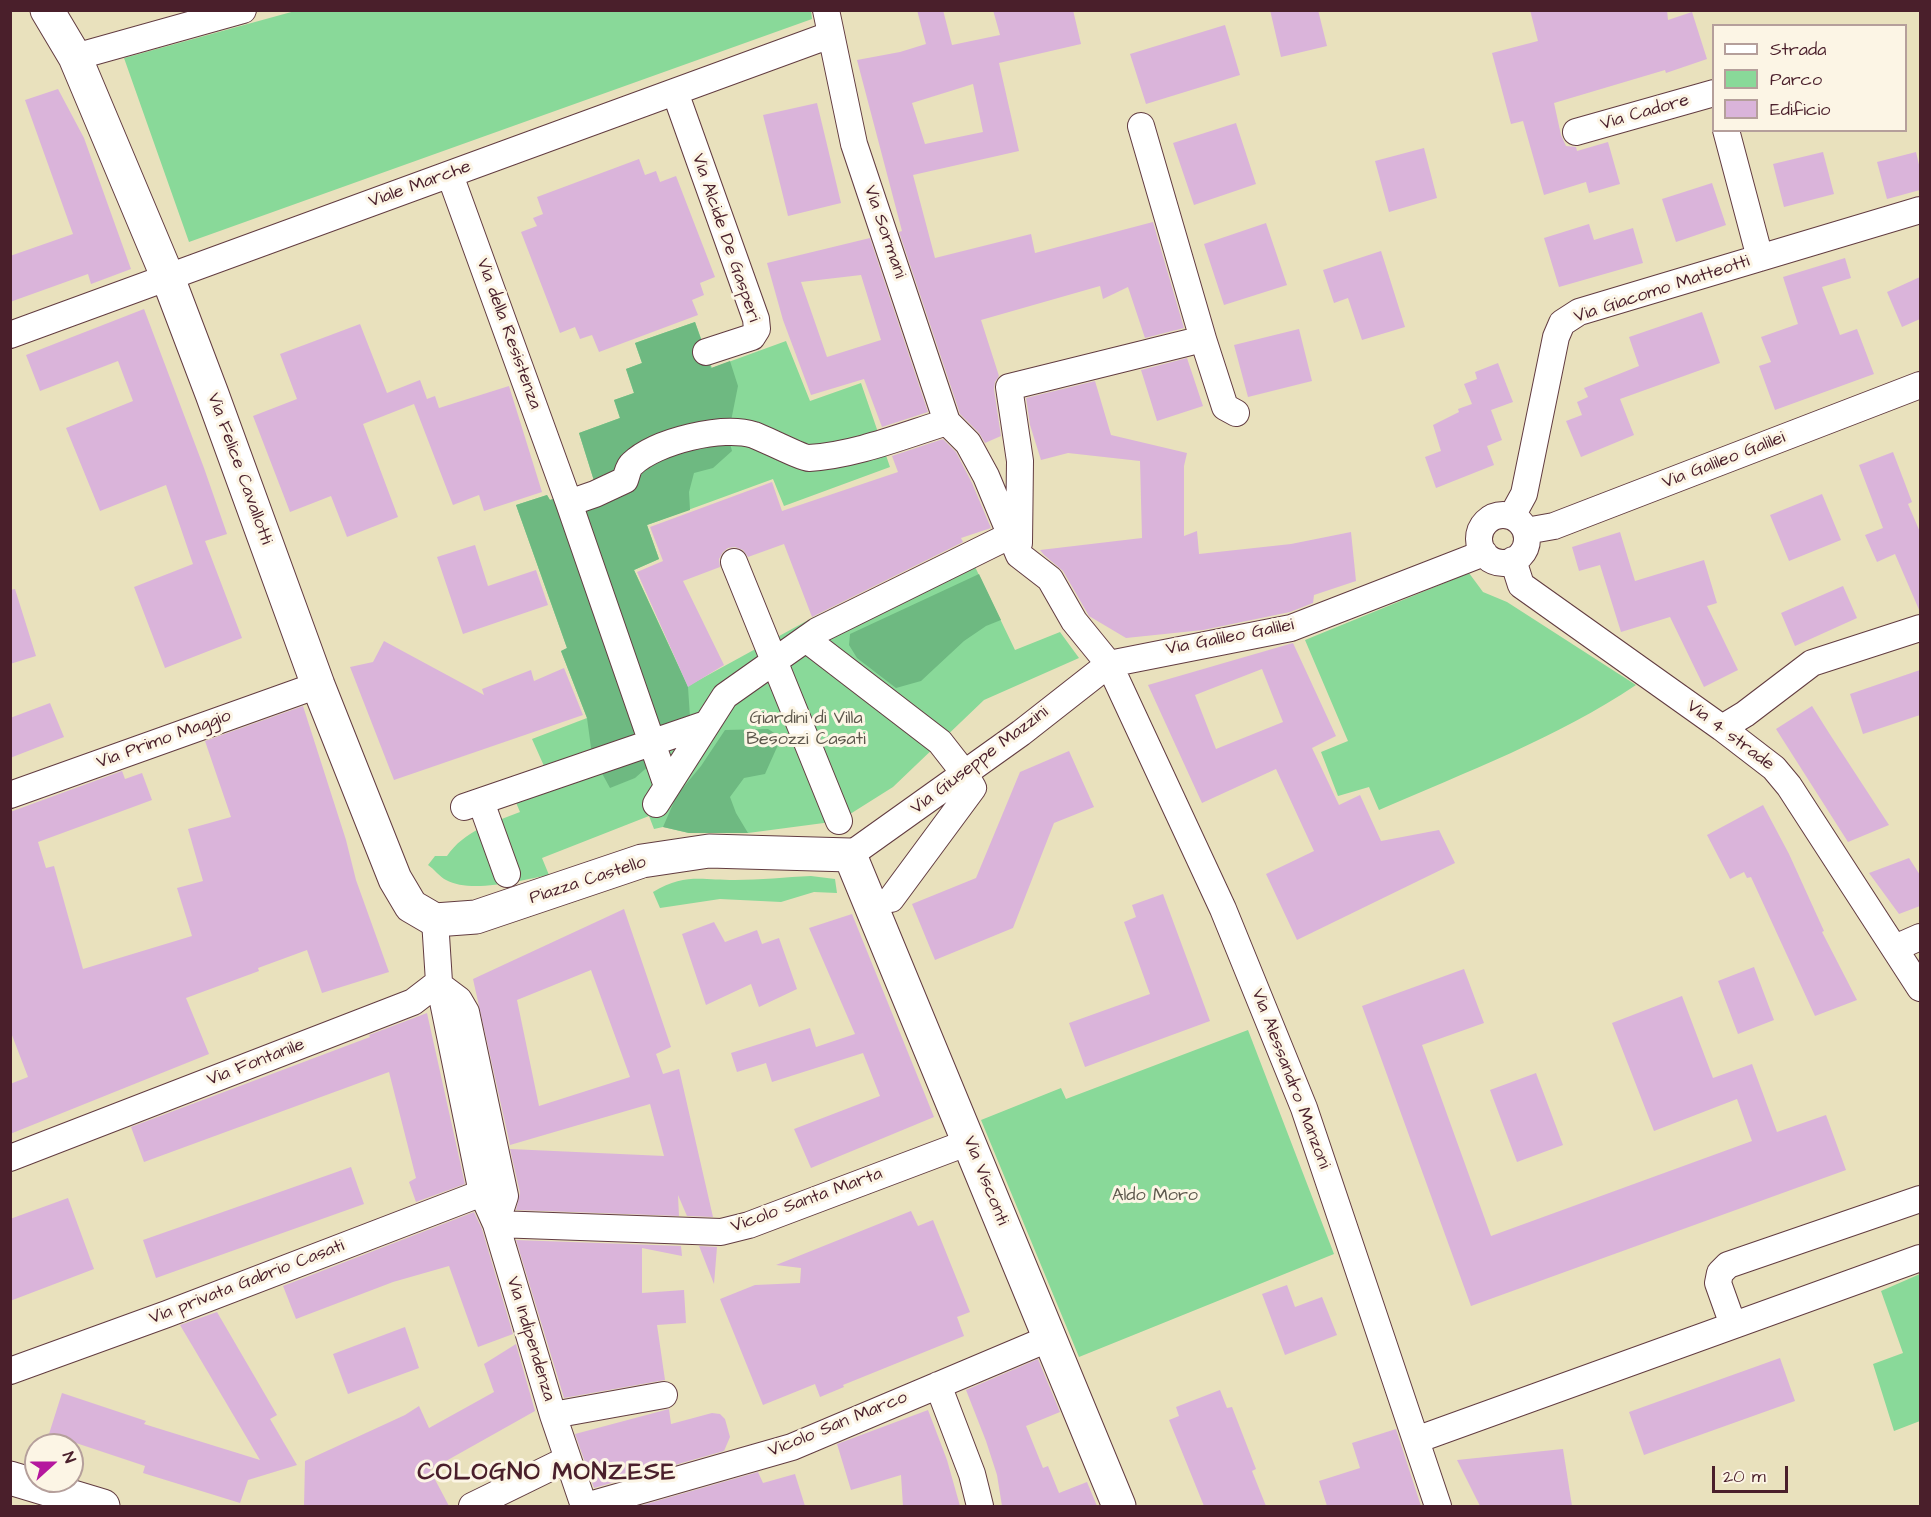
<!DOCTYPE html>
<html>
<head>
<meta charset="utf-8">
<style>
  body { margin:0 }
  #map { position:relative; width:1931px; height:1517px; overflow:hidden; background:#e9e1bd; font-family:"Architects Daughter",sans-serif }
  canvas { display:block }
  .frame { position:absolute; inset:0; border:12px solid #4a1f2b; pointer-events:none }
  .legend { position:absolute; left:1712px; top:24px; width:195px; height:108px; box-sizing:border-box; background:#fcf5e5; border:2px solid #b59f9b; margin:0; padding:8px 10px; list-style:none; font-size:18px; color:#4a1f2b }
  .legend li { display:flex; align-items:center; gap:12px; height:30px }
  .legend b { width:30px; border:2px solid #b59f9b }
  .north { position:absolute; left:24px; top:1433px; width:60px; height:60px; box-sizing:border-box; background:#fcf5e5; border:2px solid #b59f9b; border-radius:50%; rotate:69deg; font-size:16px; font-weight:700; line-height:24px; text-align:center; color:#4a1f2b }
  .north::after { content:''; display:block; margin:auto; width:21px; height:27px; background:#b5179e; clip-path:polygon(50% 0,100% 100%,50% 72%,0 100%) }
  .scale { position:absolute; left:1712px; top:1466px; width:76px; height:27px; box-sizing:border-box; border:3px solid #4a1f2b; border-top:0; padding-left:8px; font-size:18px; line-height:21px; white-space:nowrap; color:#4a1f2b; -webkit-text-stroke:4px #fcf5e5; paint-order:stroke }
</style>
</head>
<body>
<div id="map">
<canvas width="1931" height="1517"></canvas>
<div class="frame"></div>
<ul class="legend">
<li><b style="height:8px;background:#fff"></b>Strada</li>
<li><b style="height:16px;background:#89d999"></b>Parco</li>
<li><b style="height:16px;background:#dab4da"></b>Edificio</li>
</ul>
<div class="north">N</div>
<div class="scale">20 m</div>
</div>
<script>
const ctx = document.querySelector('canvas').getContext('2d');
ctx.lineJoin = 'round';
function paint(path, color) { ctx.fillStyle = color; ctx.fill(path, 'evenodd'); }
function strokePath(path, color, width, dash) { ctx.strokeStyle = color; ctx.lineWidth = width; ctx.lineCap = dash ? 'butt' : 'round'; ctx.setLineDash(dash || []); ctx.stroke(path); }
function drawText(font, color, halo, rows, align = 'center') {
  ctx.font = font + ' "Architects Daughter",sans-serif'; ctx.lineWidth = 6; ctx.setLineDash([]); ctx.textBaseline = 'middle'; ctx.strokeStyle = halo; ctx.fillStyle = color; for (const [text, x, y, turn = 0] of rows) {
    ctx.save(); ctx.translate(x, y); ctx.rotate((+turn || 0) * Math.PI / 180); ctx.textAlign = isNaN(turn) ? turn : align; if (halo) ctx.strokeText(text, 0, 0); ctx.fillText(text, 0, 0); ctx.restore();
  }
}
paint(new Path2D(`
  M811,10L812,19L189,242L124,58L295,11Z
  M695,322L712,368L786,341L810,401L861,383L890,467L784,506L773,479L647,525L659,559L634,570L688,686L812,618L965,546L1015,650L1060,632L1079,658L984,700L893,787L839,821L748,833H689L663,827L654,829L649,816L542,858L549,875C522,880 471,894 446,880C440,877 434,869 428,865L435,856H447C464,831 492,823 520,812L512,793L548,775L532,739L587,718L561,651L567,648L516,505L547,495L550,500L595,484L579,433L620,418L614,400L634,393L626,369L642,363L635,343Z
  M1469,573L1483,592L1507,602L1636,685C1557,738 1466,772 1379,810L1369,787L1338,796L1321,752L1348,741L1305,640Z
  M811,876L835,879L837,893L814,892L781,902L720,899L660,908L653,892C685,873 701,880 735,880C760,880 786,877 811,876Z
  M1248,1030L1334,1254L1079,1357L981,1120L1061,1088L1066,1099Z
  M1920,1274V1421L1894,1431L1873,1364L1903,1353L1881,1291Z`), '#89d999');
paint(new Path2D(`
  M695,322L711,368L730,361L738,386L728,436L732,451L713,468L694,473L689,492L690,510L647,525L659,559L634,570L688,687L690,717L668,749L635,778L610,788L592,755L587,718L561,651L567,648L516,505L547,495L550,500L595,484L579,433L620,418L614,400L634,393L626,369L642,363L635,343Z
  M979,574L1001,620L986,626L964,641L921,681L896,688L857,658L849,645L850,634Z
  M768,729L779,736L778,745L765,774L744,778L730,797L736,813L748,833H689L663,827L677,795L701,766L725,730Z`), '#6eb981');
paint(new Path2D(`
  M917,10H943L952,45L1000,35L993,10H1073L1081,44L999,63L1019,151L913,175L935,258L1031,234L1035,253L1153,222L1184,328L1145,338L1128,287L1103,299L1100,286L981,320L999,376L995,382L994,389L1001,436L985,443L979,433L960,414L899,232L902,231L857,60L900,52L926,44ZM973,84L983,132L925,144L912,103Z
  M1270,10H1318L1327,46L1281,57Z
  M1530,10H1667L1668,20L1692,12L1707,59L1666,73L1665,70L1554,103L1561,135L1566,146L1576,147L1577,151L1608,142L1620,184L1589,193L1586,182L1544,195L1523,121L1511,124L1492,53L1538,41Z
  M1225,25L1240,75L1146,104L1130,54Z
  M58,89L84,138L131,269L91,284L88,274L10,302V256L73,234L25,100Z
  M817,103L841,203L788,216L763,115Z
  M1236,123L1256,184L1194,205L1173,143Z
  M1424,148L1437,198L1389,212L1375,161Z
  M1823,152L1834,194L1784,207L1773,164Z
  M1916,152L1920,169V190L1887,199L1877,162Z
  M639,159L645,175L656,171L660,182L676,176L715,277L700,283L704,295L692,300L698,315L599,352L592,335L580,339L575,327L560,333L521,232L537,226L533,218L543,214L537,197Z
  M1712,183L1726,225L1676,242L1662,199Z
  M1266,223L1287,285L1224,305L1204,244Z
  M1589,224L1594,240L1633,228L1643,263L1559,287L1544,238Z
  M870,238L928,412L882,427L864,379L811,395L783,320L767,263ZM861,275L881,340L827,357L801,282Z
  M1381,251L1405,327L1362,340L1348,298L1334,303L1323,270Z
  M1845,258L1851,278L1822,287L1840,335L1857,329L1874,374L1775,410L1759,366L1771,362L1761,337L1798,324L1783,277Z
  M1920,277V319L1902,327L1887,292Z
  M144,309L204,468L227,534L205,541L242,638L165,668L134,587L193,564L166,485L100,511L66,428L133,401L118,361L40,391L26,355Z
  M1702,312L1720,363L1620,399L1634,435L1581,457L1566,421L1582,415L1577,402L1588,397L1584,388L1639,366L1629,337Z
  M360,324L387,393L420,380L427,399L435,396L439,408L509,386L542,492L484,511L479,495L453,505L414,404L363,424L398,517L347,537L331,496L290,512L253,416L297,399L280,354Z
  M1299,329L1312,381L1248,397L1234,345Z
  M1187,358L1203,406L1157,421L1141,370Z
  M1498,363L1513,402L1491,410L1502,440L1487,446L1494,465L1436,488L1425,457L1441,451L1433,425L1459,412L1458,409L1472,404L1464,384L1477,379L1475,372Z
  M1095,381L1111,435L1187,453L1184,466V536L1197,531L1199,554L1291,544L1351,532L1356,581L1314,595L1313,603L1290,612L1203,630L1126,638L1089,616L1063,571L1044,555L1040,550L1142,538L1140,461L1068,453L1041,460L1030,425L1026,398Z
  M943,439L956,452L972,483L991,528L961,538L963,542L812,617L784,544L748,557L743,550L735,547L728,548L723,552L719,559L720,567L683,581L724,665L688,687L637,572L663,561L650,527L772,482L782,511L898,472L892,456Z
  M1893,452L1912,502L1908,504L1920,532V612L1895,554L1877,562L1865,535L1883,528L1859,465Z
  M1822,494L1841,540L1789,561L1770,515Z
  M1620,532L1635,581L1704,560L1717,603L1707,606L1738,670L1704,687L1670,617L1621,632L1600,565L1579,571L1572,547Z
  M475,545L488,586L536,570L548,605L463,634L437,557Z
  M1843,586L1857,618L1795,646L1781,613Z
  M15,589L36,656L10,664V590Z
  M384,641L484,695L482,689L531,670L534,681L564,668L583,715L394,780L350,667L373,662Z
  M1293,643L1336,736L1312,748L1339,805L1360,795L1381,841L1439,830L1455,863L1297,940L1266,874L1314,851L1276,769L1202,803L1148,685ZM1262,669L1283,722L1216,749L1195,695Z
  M1920,670V715L1863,734L1850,694Z
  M50,703L64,737L10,758V718Z
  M303,706L346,840L356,880L389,972L322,993L307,950L258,968L259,971L186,998L209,1054L10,1134V1084L28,1077L10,1030V812L122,771L125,779L142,773L152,800L38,842L46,868L54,866L83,969L192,936L177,888L203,881L188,829L231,817L205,741Z
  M1812,706L1829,733L1889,825L1848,842L1776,729Z
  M1069,751L1094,807L1054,823L1013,928L935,960L912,904L976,878L1020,772Z
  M1763,805L1789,854L1824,931L1822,932L1857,1000L1815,1016L1751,877L1747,878L1744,872L1730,879L1707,835Z
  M1909,858L1920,875V906L1899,914L1869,873Z
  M1163,894L1210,1021L1085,1067L1069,1023L1150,994L1124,922L1136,917L1132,905Z
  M624,909L671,1047L656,1054L663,1074L679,1069L713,1217L687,1216L678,1195L679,1216L516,1210L520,1193L510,1149L664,1156L650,1104L510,1145L473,979ZM591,970L630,1077L539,1106L517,1000Z
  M852,914L934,1117L811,1168L794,1129L880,1096L863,1053L772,1082L766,1063L737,1072L731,1053L810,1028L816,1047L855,1034L809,928Z
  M714,922L725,942L757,930L762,944L779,938L797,989L759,1007L751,984L706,1005L682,934Z
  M1754,967L1774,1020L1738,1034L1718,981Z
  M1464,969L1484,1023L1422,1045L1491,1236L1752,1141L1737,1099L1654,1131L1612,1023L1682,996L1713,1078L1752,1064L1777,1132L1826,1115L1846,1170L1471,1306L1362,1006Z
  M427,1013L465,1184L416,1202L409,1182L416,1178L389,1072L144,1162L131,1127L370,1037L369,1035Z
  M1536,1073L1563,1145L1517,1162L1490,1090Z
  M351,1167L364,1204L156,1278L143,1240Z
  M68,1198L94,1269L10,1301V1219Z
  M911,1211L918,1226L933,1220L970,1312L957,1317L964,1336L843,1385L844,1387L820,1397L815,1384L763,1405L720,1299L755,1285L800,1283L801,1268L776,1265Z
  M474,1212L482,1229L513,1334L478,1347L449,1266L393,1282L296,1319L283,1286Z
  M516,1240L681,1246L682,1256L642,1248V1293L684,1290L686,1323L657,1325L665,1380L564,1398Z
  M699,1246L717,1247L714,1284Z
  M1287,1285L1295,1307L1322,1297L1337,1335L1285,1355L1262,1294Z
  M217,1312L277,1415L270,1419L297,1465L248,1480L240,1503L143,1473L145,1466L49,1434L62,1393L146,1421L144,1424L260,1460L180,1325Z
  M405,1327L419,1368L348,1394L333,1354Z
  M516,1344L535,1411L430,1470L449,1506H304L305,1461L405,1415L419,1406L429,1428L494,1392L484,1364Z
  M1780,1358L1795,1401L1644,1455L1629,1412Z
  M1038,1359L1060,1412L1026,1426L1043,1468L1048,1466L1059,1493L1087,1482L1097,1506H1002L997,1475L986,1441L966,1390Z
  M1220,1390L1227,1408L1232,1407L1256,1469L1252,1471L1266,1506H1204L1169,1420L1179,1416L1176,1407Z
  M669,1409L671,1424L712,1413L720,1414L725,1419L730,1437L724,1451L594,1488L575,1434Z
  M928,1410L947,1460L960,1506H903L901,1475L851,1490L837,1444Z
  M1396,1429L1421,1506H1327L1319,1481L1360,1468L1352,1443Z
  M1563,1449L1572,1506H1480L1457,1460Z
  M758,1472L763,1483L795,1474L805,1506H639Z`), '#dab4da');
const street = new Path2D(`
  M826,10L854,144L947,422L968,443L986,476L1019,555L1050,579L1074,621L1109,664L1223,909L1304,1108L1438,1506
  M75,57L243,10
  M675,92L756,319L757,329L752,337L706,352
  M1141,126L1203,339
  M1726,130L1760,258
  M1576,132L1714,93
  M450,175L569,503L667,786
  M10,335L830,35
  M569,503L595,494L625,480C627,475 628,467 632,464C656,441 723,425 754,435C765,439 802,458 809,458C856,455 902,436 947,422
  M1479 539a24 24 0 1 1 48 0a24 24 0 1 1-48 0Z
  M1512,516L1524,494L1556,337L1562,323L1579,312L1920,210
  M1526,531L1554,526L1920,385
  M1019,543L1020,461L1009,387L1203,339L1225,407L1236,413
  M1513,560L1521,585L1722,728L1774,768L1789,786L1920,988
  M734,562L839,821
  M806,639L940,742L965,774L973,788L891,899
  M1722,728L1745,714L1812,663L1920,628
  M10,795L318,685
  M481,802L507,874
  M656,804L725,696L817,631L1011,535
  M464,807L706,724
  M850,855L1021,733L1109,664L1291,628L1484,553
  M1895,948L1920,937
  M439,982L482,1193L496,1224L721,1232L749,1225L969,1142
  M439,985L459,1000L466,1012L505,1196L496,1224L553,1415L584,1506
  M10,1158L413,1002L439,982L435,920
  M1733,1325L1718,1283L1720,1273L1728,1265L1920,1199
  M10,1371L167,1314L482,1193
  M938,1385L972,1474L980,1506
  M553,1415L664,1395
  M1416,1440L1920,1258
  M472,1506L568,1459
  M586,1506L792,1447L1050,1338`);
const secondary = new Path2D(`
  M47,10L75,57L168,278L212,394L318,685L395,879L411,906L435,920L476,917L642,861L709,851L850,855L1119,1506
  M10,1478L103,1506`);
strokePath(street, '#623c41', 28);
strokePath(secondary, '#623c41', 35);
strokePath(street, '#fff', 26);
strokePath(secondary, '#fff', 33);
drawText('18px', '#4a1f2b', '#fcf5e5', [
  ["Via Cadore",1645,113,-16],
  ["Viale Marche",420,185,-20],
  ["Via Sormani",884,232,71],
  ["Via Alcide De Gasperi",725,238,71],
  ["Via Giacomo Matteotti",1662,290,-18],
  ["Via della Resistenza",508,334,70],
  ["Via Galileo Galilei",1724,461,-21],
  ["Via Felice Cavallotti",239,469,70],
  ["Via Galileo Galilei",1230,638,-11],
  ["Via 4 strade",1730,736,37],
  ["Via Primo Maggio",164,740,-20],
  ["Via Giuseppe Mazzini",980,761,-37],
  ["Piazza Castello",588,881,-18],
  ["Via Fontanile",256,1063,-21],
  ["Via Alessandro Manzoni",1290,1079,69],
  ["Via Visconti",985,1181,68],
  ["Vicolo Santa Marta",807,1201,-20],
  ["Via privata Gabrio Casati",247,1283,-21],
  ["Via Indipendenza",530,1339,73],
  ["Vicolo San Marco",838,1425,-22]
]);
drawText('18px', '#5d574c', '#fcf5e5', [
  ["Giardini di Villa",806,719],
  ["Besozzi Casati",806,740],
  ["Aldo Moro",1155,1196]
]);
ctx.letterSpacing = '1.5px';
drawText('bold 24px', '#4a1f2b', '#fcf5e5', [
  ["COLOGNO MONZESE",547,1474]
]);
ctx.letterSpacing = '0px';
</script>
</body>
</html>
